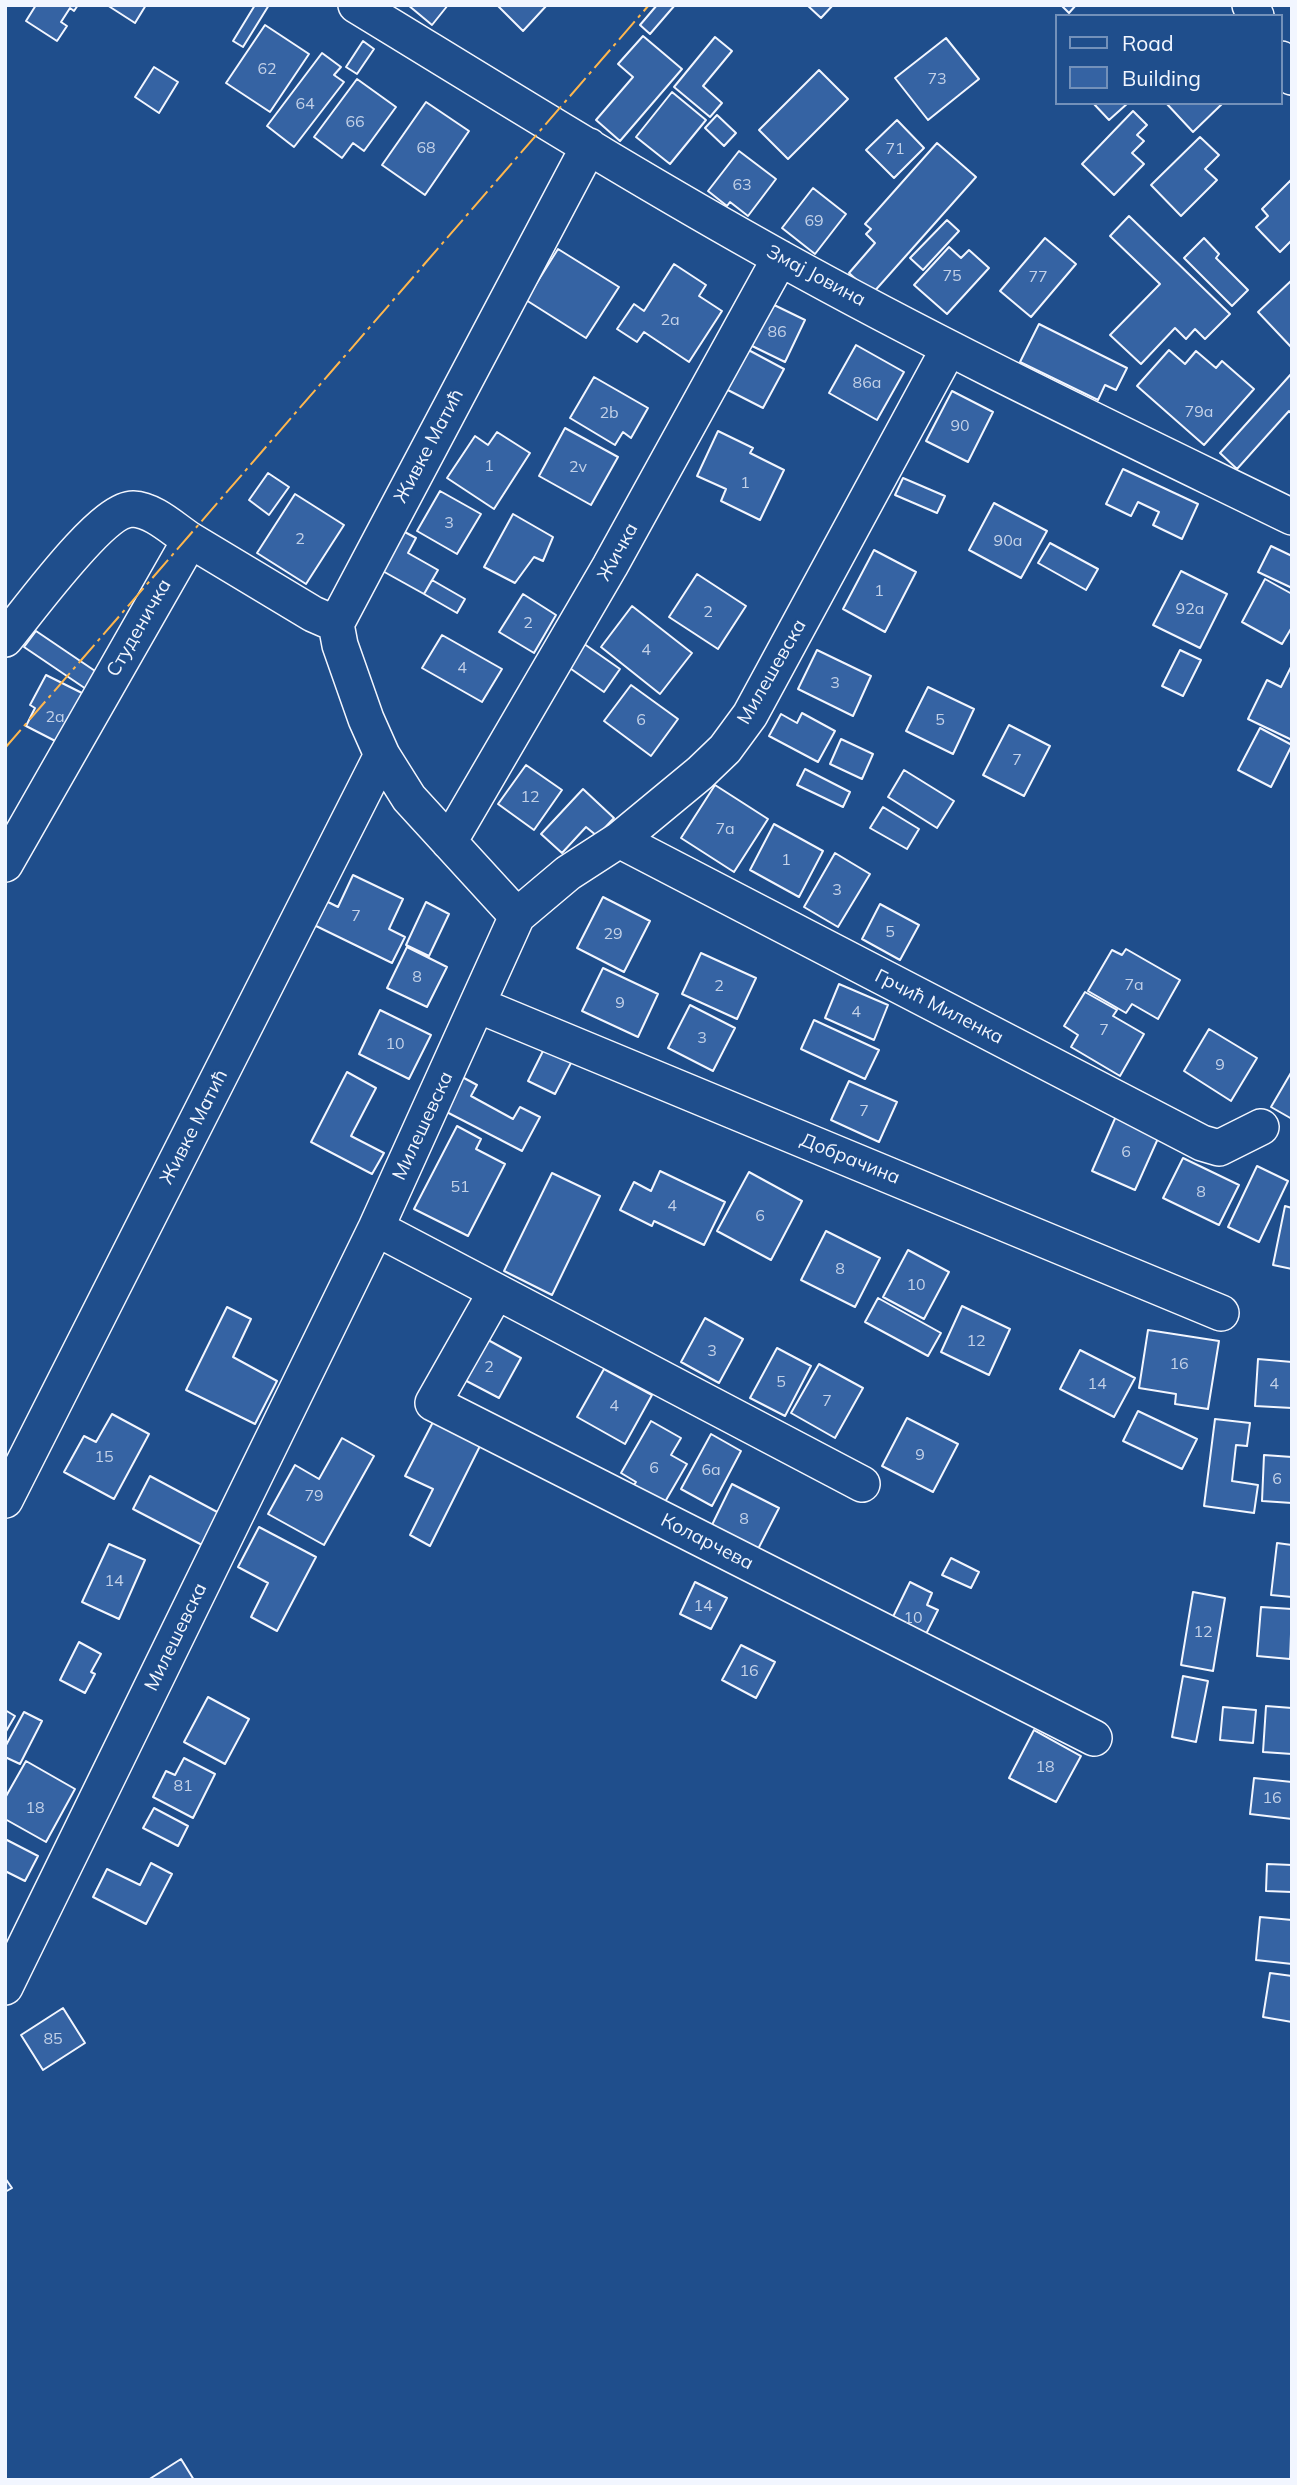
<!DOCTYPE html>
<html>
<head>
<meta charset="utf-8">
<style>
  body { margin:0 }
  #map { position:relative; width:1297px; height:2485px; overflow:hidden; background:#1f4e8c; font-family:Mulish,sans-serif }
  canvas { display:block }
  .frame { position:absolute; inset:0; border:7px solid #f2f6ff; pointer-events:none }
  .legend { position:absolute; left:1055px; top:14px; width:228px; height:91px; box-sizing:border-box; background:#1f4e8c; border:2px solid #7391ba; margin:0; padding:9px 12px; list-style:none; font-size:21px; color:#f2f6ff }
  .legend li { display:flex; align-items:center; gap:14px; height:35px }
  .legend b { width:35px; border:2px solid #7391ba }
</style>
</head>
<body>
<div id="map">
<canvas width="1297" height="2485"></canvas>
<div class="frame"></div>
<ul class="legend">
<li><b style="height:9px;background:#1f4e8c"></b>Road</li>
<li><b style="height:19px;background:#3563a3"></b>Building</li>
</ul>
</div>
<script>
const ctx = document.querySelector('canvas').getContext('2d');
ctx.lineJoin = 'round';
function paint(path, color) { ctx.fillStyle = color; ctx.fill(path, 'evenodd'); }
function strokePath(path, color, width, dash) { ctx.strokeStyle = color; ctx.lineWidth = width; ctx.lineCap = dash ? 'butt' : 'round'; ctx.setLineDash(dash || []); ctx.stroke(path); }
function drawText(font, color, halo, rows, align = 'center') {
  ctx.font = font + ' Mulish,sans-serif'; ctx.lineWidth = 5; ctx.setLineDash([]); ctx.textBaseline = 'middle'; ctx.strokeStyle = halo; ctx.fillStyle = color; for (const [text, x, y, turn = 0] of rows) {
    ctx.save(); ctx.translate(x, y); ctx.rotate((+turn || 0) * Math.PI / 180); ctx.textAlign = isNaN(turn) ? turn : align; if (halo) ctx.strokeText(text, 0, 0); ctx.fillText(text, 0, 0); ctx.restore();
  }
}
const building = new Path2D(`
  M36,5H78L74,11L70,8L61,22L67,26L57,41L26,21Z
  M107,5H146L135,23Z
  M255,5H269L243,47L233,41Z
  M408,5H448L432,25Z
  M497,5H547L523,31Z
  M657,5H675L650,34L640,25Z
  M807,5H833L821,18Z
  M1061,5H1076L1069,13Z
  M265,25L309,54L270,112L226,83Z
  M643,36L682,69L620,141L596,120L633,77L618,64Z
  M715,37L732,51L703,86L722,103L710,117L674,87Z
  M946,38L979,79L928,120L895,78Z
  M363,41L374,49L357,74L346,67Z
  M322,53L341,67L334,75L344,82L294,147L267,126Z
  M154,67L178,82L159,113L135,97Z
  M819,70L848,99L788,159L759,130Z
  M357,79L396,107L364,151L353,143L342,158L314,137Z
  M672,92L706,120L670,164L636,137Z
  M426,102L469,131L425,195L382,165Z
  M1093,103H1128L1109,120Z
  M1166,103H1223L1193,132Z
  M1133,111L1147,125L1137,135L1144,141L1132,153L1144,164L1114,195L1082,164Z
  M717,115L736,133L724,146L705,128Z
  M897,120L924,148L894,178L866,150Z
  M1200,137L1219,155L1205,169L1217,180L1181,216L1151,185Z
  M937,143L976,177L872,294L849,273L875,243L866,234L871,229L865,224Z
  M739,151L776,179L748,216L730,202L727,206L708,191Z
  M1291,180L1292,240L1280,252L1256,227L1268,216L1262,209Z
  M813,188L846,214L815,254L782,228Z
  M1129,216L1230,314L1205,339L1195,329L1186,339L1175,328L1141,364L1110,335L1160,284L1110,236Z
  M947,220L959,231L923,270L910,258Z
  M1045,238L1076,264L1031,317L1000,291Z
  M1204,238L1219,254L1216,258L1248,290L1232,306L1184,258Z
  M949,247L961,258L969,250L989,268L947,314L914,285Z
  M558,249L619,287L586,338L526,300Z
  M674,264L706,285L699,296L722,311L689,362L644,332L637,342L617,329L634,304L644,311Z
  M1292,280V348L1258,312Z
  M768,302L805,320L785,362L748,344Z
  M1039,324L1127,368L1116,390L1105,385L1098,400L1020,362Z
  M856,345L904,372L877,420L829,393Z
  M741,346L784,369L763,408L720,386Z
  M1169,350L1185,364L1196,351L1216,368L1222,361L1254,389L1204,445L1137,386Z
  M1292,373V414L1289,411L1237,469L1220,453Z
  M594,377L648,408L631,438L623,432L615,445L570,418Z
  M952,391L993,412L968,462L926,441Z
  M565,428L618,457L591,505L539,476Z
  M718,431L753,448L750,453L784,470L760,520L721,501L726,489L697,476Z
  M497,432L530,453L494,509L447,478L475,436L488,445Z
  M1123,469L1198,504L1182,539L1153,525L1159,512L1138,502L1131,516L1106,504Z
  M268,473L289,487L269,515L249,500Z
  M903,478L945,496L937,513L895,495Z
  M440,491L481,514L457,554L417,531Z
  M295,494L344,525L306,584L257,553Z
  M994,503L1047,531L1021,578L969,550Z
  M513,514L553,537L543,561L534,557L515,583L484,567Z
  M401,530L416,538L408,553L438,570L424,594L379,569Z
  M1050,543L1098,569L1086,590L1038,563Z
  M1271,546L1292,556V588L1258,572Z
  M874,550L916,572L885,632L843,609Z
  M1181,571L1227,594L1200,648L1153,625Z
  M697,574L746,606L718,649L669,617Z
  M1265,579L1292,594V627L1282,644L1242,622Z
  M432,580L465,599L457,613L424,594Z
  M523,594L556,615L534,653L499,632Z
  M632,606L692,653L660,694L601,647Z
  M36,631L101,675L89,691L24,647Z
  M442,635L502,669L482,702L422,668Z
  M580,641L620,669L604,692L564,664Z
  M817,650L871,676L853,716L798,689Z
  M1180,650L1201,660L1183,696L1162,686Z
  M1292,665V740L1248,719L1267,680L1281,687Z
  M46,675L90,697L65,746L26,726L35,708L30,705Z
  M631,685L678,719L651,756L604,721Z
  M928,687L974,709L953,754L906,731Z
  M802,713L835,731L818,762L769,736L781,714L797,723Z
  M1009,725L1050,746L1024,796L983,775Z
  M1260,728L1292,745L1271,787L1238,770Z
  M841,739L873,754L862,779L830,764Z
  M526,765L562,790L534,830L498,804Z
  M805,769L850,792L843,807L797,785Z
  M904,770L954,801L937,828L888,797Z
  M715,785L768,819L734,872L681,838Z
  M583,789L614,818L597,836L586,827L562,853L541,834Z
  M883,807L919,829L907,849L870,828Z
  M774,824L823,851L799,897L750,870Z
  M835,853L870,874L838,927L804,907Z
  M353,875L403,899L389,929L405,937L392,963L312,924L324,900L338,907Z
  M603,897L650,921L624,972L577,948Z
  M426,902L449,914L429,956L406,945Z
  M880,904L919,925L900,960L862,939Z
  M407,947L447,967L427,1007L387,988Z
  M1126,949L1180,980L1158,1019L1132,1004L1126,1013L1088,991L1112,950L1122,955Z
  M701,953L756,978L737,1019L682,994Z
  M603,968L658,994L638,1037L582,1011Z
  M839,984L888,1005L874,1040L825,1018Z
  M1085,992L1117,1010L1113,1016L1144,1034L1120,1076L1071,1047L1078,1035L1064,1026Z
  M690,1005L735,1028L713,1071L668,1048Z
  M380,1010L431,1035L409,1079L359,1054Z
  M814,1020L879,1050L865,1079L801,1049Z
  M1209,1029L1257,1058L1231,1101L1184,1071Z
  M546,1045L573,1059L555,1094L528,1081Z
  M1292,1071V1119L1271,1107Z
  M347,1072L376,1088L351,1136L384,1153L372,1174L311,1142Z
  M453,1072L477,1085L471,1096L513,1119L520,1107L540,1117L522,1151L435,1106Z
  M849,1081L897,1102L879,1142L831,1120Z
  M1117,1114L1160,1134L1135,1190L1092,1171Z
  M457,1126L481,1139L476,1149L505,1164L468,1236L414,1209Z
  M1183,1158L1239,1185L1219,1225L1163,1198Z
  M1257,1166L1288,1181L1259,1242L1228,1227Z
  M660,1171L725,1202L704,1245L654,1221L652,1226L620,1210L634,1182L651,1191Z
  M749,1172L802,1201L771,1260L717,1231Z
  M552,1173L600,1196L552,1295L504,1271Z
  M1285,1206L1292,1208V1269L1273,1265Z
  M826,1231L880,1258L855,1307L801,1280Z
  M908,1250L949,1272L924,1319L883,1297Z
  M878,1298L941,1333L928,1356L865,1322Z
  M962,1306L1010,1329L989,1375L941,1352Z
  M227,1307L251,1319L233,1357L277,1381L255,1424L186,1390Z
  M705,1318L743,1339L719,1383L681,1362Z
  M1148,1330L1219,1341L1208,1409L1175,1404L1176,1394L1139,1388Z
  M479,1335L521,1358L499,1398L457,1376Z
  M777,1348L811,1366L785,1416L750,1398Z
  M1080,1350L1135,1378L1114,1417L1060,1389Z
  M1258,1359L1292,1362V1408L1255,1406Z
  M819,1364L863,1388L835,1438L791,1413Z
  M604,1369L652,1395L625,1444L577,1417Z
  M1138,1411L1197,1439L1182,1469L1123,1441Z
  M112,1414L149,1434L114,1499L64,1472L84,1436L96,1442Z
  M907,1418L958,1444L933,1492L882,1466Z
  M1215,1419L1250,1423L1247,1446L1236,1445L1232,1481L1258,1485L1254,1513L1204,1506Z
  M651,1421L681,1438L671,1455L687,1464L662,1507L631,1489L636,1482L621,1473Z
  M433,1422L480,1446L430,1546L410,1535L433,1489L405,1476Z
  M711,1434L741,1451L712,1506L681,1489Z
  M342,1438L374,1456L324,1545L268,1514L295,1465L319,1479Z
  M1264,1455L1292,1457V1503L1262,1501Z
  M150,1476L221,1514L204,1546L133,1509Z
  M732,1484L779,1508L755,1555L709,1531Z
  M259,1527L316,1557L277,1631L251,1617L268,1583L238,1567Z
  M1277,1543L1292,1545V1597L1271,1595Z
  M109,1544L145,1560L119,1619L82,1602Z
  M951,1558L979,1572L971,1588L942,1575Z
  M695,1582L727,1598L711,1629L680,1614Z
  M910,1582L932,1593L927,1605L938,1610L925,1636L888,1627Z
  M1193,1592L1225,1598L1213,1671L1181,1665Z
  M1261,1607L1292,1609L1290,1659L1257,1656Z
  M79,1642L101,1654L91,1672L95,1674L85,1693L60,1680Z
  M741,1645L775,1662L756,1698L722,1680Z
  M1183,1676L1208,1681L1196,1742L1172,1737Z
  M208,1697L249,1719L225,1764L184,1742Z
  M1266,1706L1292,1708V1754L1263,1752Z
  M1223,1707L1256,1710L1253,1743L1220,1740Z
  M5,1710L15,1716L5,1733Z
  M24,1712L42,1721L20,1764L5,1757V1747Z
  M1034,1730L1081,1756L1056,1802L1009,1778Z
  M184,1758L215,1774L193,1818L153,1797L166,1771L175,1775Z
  M26,1761L75,1789L46,1842L5,1819V1798Z
  M1254,1778L1292,1782V1819L1250,1814Z
  M154,1808L188,1826L178,1846L143,1828Z
  M5,1839L38,1856L25,1881L5,1871Z
  M151,1863L172,1874L146,1924L93,1897L107,1869L140,1885Z
  M1267,1864L1292,1865V1892L1266,1891Z
  M1260,1917L1292,1920V1964L1256,1960Z
  M1270,1973L1292,1976V2022L1263,2017Z
  M63,2008L85,2043L43,2070L21,2035Z
  M5,2178L12,2188L5,2192Z
  M181,2459L194,2480H148Z`);
paint(building, '#3563a3');
strokePath(building, '#f2f6ff', 2);
const minor = new Path2D(`
  M356,5C497,91 636,178 780,258C947,351 1120,433 1292,517
  M1250,5L1256,16
  M1281,59L1292,77
  M5,639C27,613 101,509 133,509C154,510 173,529 190,540
  M619,840L1202,1143L1219,1148L1261,1127
  M449,842L610,566L780,258
  M5,864L190,540L313,614L336,624
  M517,916L409,798L382,755L366,719L340,645L336,624L589,146
  M478,1005L1221,1313
  M376,1228L862,1484
  M496,1292L433,1403L1094,1738
  M5,1500L382,755
  M5,1987L376,1228L517,916L568,873L619,840L700,773L725,749L750,715L949,348`);
strokePath(minor, '#f2f6ff', 38);
strokePath(minor, '#1f4e8c', 35);
strokePath(new Path2D(`
  M5,748L649,5`), '#ffb74d', 2, [24, 5, 3.5, 5]);
drawText('16px', '#c3d1e8', null, [
  ["62",267,69],
  ["73",937,79],
  ["64",305,104],
  ["66",355,122],
  ["68",426,148],
  ["71",895,149],
  ["63",742,185],
  ["69",814,221],
  ["75",952,276],
  ["77",1038,277],
  ["2a",670,320],
  ["86",777,332],
  ["86a",867,383],
  ["79a",1199,412],
  ["2b",609,413],
  ["90",960,426],
  ["1",489,466],
  ["2v",578,467],
  ["1",745,483],
  ["3",449,523],
  ["2",300,539],
  ["90a",1008,541],
  ["1",879,591],
  ["92a",1190,609],
  ["2",708,612],
  ["2",528,623],
  ["4",646,650],
  ["4",462,668],
  ["3",835,683],
  ["2a",55,717],
  ["6",641,720],
  ["5",940,720],
  ["7",1017,760],
  ["12",530,797],
  ["7a",725,829],
  ["1",786,860],
  ["3",837,890],
  ["7",356,916],
  ["5",890,932],
  ["29",613,934],
  ["8",417,977],
  ["7a",1134,985],
  ["2",719,986],
  ["9",620,1003],
  ["4",856,1012],
  ["7",1104,1030],
  ["3",702,1038],
  ["10",395,1044],
  ["9",1220,1065],
  ["7",864,1111],
  ["6",1126,1152],
  ["51",460,1187],
  ["8",1201,1192],
  ["4",672,1206],
  ["6",760,1216],
  ["8",840,1269],
  ["10",916,1285],
  ["12",976,1341],
  ["3",712,1351],
  ["16",1179,1364],
  ["2",489,1367],
  ["5",781,1382],
  ["14",1097,1384],
  ["4",1274,1384],
  ["7",827,1401],
  ["4",614,1406],
  ["9",920,1455],
  ["15",104,1457],
  ["6",654,1468],
  ["6a",711,1470],
  ["6",1277,1479],
  ["79",314,1496],
  ["8",744,1519],
  ["14",114,1581],
  ["14",703,1606],
  ["10",913,1618],
  ["12",1203,1632],
  ["16",749,1671],
  ["18",1045,1767],
  ["81",183,1786],
  ["16",1272,1798],
  ["18",35,1808],
  ["85",53,2039]
]);
drawText('19px', '#f2f6ff', '#1f4e8c', [
  ["Змај Јовина",816,276,28],
  ["Живке Матић",429,446,-62],
  ["Жичка",618,552,-61],
  ["Студеничка",139,628,-60],
  ["Милешевска",772,672,-60],
  ["Грчић Миленка",939,1007,27],
  ["Милешевска",423,1126,-65],
  ["Живке Матић",194,1127,-63],
  ["Добрачина",850,1159,22],
  ["Коларчева",707,1542,27],
  ["Милешевска",176,1637,-64]
]);
</script>
</body>
</html>
